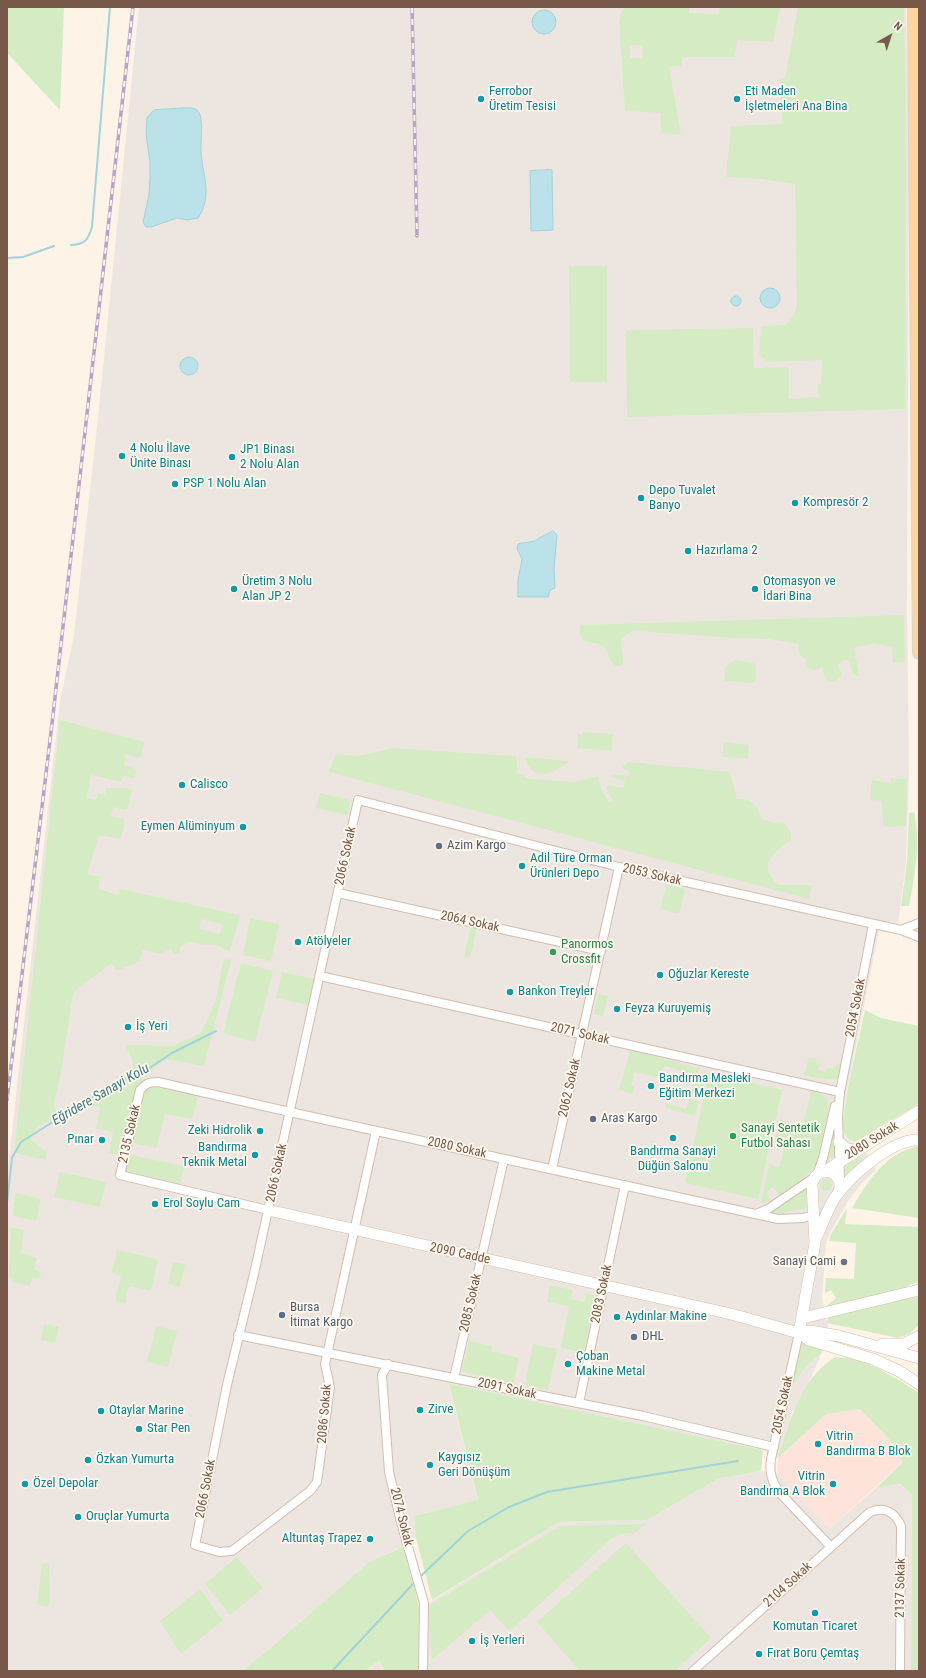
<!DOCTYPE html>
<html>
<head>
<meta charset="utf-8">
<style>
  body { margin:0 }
  #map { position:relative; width:926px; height:1678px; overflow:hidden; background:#fdf4e7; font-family:"Roboto Condensed",sans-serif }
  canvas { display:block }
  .frame { position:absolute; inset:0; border:8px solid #78594a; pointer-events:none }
  .north { position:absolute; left:870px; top:16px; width:40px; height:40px; -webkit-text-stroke:3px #fff8ed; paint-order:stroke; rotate:39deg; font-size:11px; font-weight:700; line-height:16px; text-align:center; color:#78594a }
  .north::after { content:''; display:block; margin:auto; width:14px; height:18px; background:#78594a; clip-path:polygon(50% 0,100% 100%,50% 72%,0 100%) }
</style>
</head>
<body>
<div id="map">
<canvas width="926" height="1678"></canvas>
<div class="frame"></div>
<div class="north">N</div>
</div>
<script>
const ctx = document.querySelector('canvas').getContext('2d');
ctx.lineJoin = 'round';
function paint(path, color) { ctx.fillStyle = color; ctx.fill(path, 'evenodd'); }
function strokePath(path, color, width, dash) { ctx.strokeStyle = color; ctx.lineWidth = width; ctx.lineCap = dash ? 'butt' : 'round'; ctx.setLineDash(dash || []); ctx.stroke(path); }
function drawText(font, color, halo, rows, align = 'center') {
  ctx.font = font + ' "Roboto Condensed",sans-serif'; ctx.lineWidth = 3.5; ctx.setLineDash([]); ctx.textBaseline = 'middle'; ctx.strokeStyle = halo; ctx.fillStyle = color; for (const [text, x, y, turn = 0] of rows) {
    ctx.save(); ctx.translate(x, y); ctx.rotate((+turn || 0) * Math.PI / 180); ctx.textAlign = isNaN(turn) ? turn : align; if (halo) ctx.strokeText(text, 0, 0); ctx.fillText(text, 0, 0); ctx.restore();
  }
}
paint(new Path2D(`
  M860,1409L899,1450L902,1463L830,1528L825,1525L777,1473L778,1458L826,1414Z`), '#fde3da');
paint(new Path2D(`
  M139,7H906L909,135L907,611L909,774L906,862L898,923L881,921L843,1110L842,1131L847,1139L852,1143L859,1141L876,1170L862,1183L848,1201L828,1237L826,1244L822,1298L828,1325L823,1350L811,1378L792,1413L778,1458L763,1450L449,1385L478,1501L414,1516L416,1538L403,1547L369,1562L268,1650L241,1671H7V1176L60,701L74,635L98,418Z
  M761,1471L777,1473L825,1525L830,1528L876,1488L901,1484L912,1496L911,1671H418L419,1609L559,1522L647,1520L718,1479Z
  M379,1660L385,1671H365Z`), '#ede6e0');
paint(new Path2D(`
  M7,7H64L60,110L7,53Z
  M626,7H689V13L719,14L720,7H780L773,42L737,40L735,57H683L681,66L669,67L681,135L661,133V113L625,111L619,20L622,10ZM642,45L643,58H630V46Z
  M798,7H904L906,137L905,409L627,417L626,330L753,328L754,368L789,367V399L819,397L818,384H821L822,360L769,362L761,357L759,353L761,326L786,325L794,314L797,306L795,184L760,179L726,177L731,126L782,124L780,78L785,79Z
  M569,266H607V382H570Z
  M904,615L905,662L893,663L892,648L875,643L854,648L859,676L854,675L848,660L842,661L838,666C848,679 830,687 825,677C823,674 824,670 822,667C817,670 814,671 808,668L805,659L799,654L798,644L768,639L732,638L635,631C611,638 626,649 623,664L618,667C606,662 612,655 604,647C594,638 578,650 580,625Z
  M736,660L753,663L756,665L755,683L725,681V669L728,664Z
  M60,720L145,742L140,758L126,754L124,765L137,769L134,779L124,775L121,782L91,775L87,798L96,800L98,793L105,795L106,788H125L132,790L127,810L113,807L111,816L125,819L121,839L99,835L87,874L100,877L98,889L119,895L120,889L240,915L230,951C224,951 221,946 216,945C212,944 207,945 203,945C192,943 189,938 180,948V952L174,955L171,949L161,954L143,950L140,961L117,971L111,964L80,986L73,995L60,1078L54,1102L58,1118C46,1123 35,1125 31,1138L34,1142L47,1153L45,1160L14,1153ZM201,919L222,924L220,934L199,929Z
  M582,732L613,734L612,751L577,748L578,734L582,735Z
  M724,742L749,745L748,759L722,757Z
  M393,748L515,756L517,761V772L530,779L574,782L598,776L602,791L609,802L613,801L607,790V785L623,788L625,781L609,777L615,775L629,776L630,772L624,769L622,766L629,762L730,772L737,799C753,798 756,805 762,819L774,823L785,824L791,833V839C774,855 756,861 778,885H812L809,899L329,772L336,754L358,756Z
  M525,757L569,761C553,774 532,784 525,757Z
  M891,778L907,779L906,826L886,827L883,825L882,801L870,800L872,780L891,783Z
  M320,793L350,800L347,815L316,808Z
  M914,812C921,843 915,875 909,906H901L907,862L909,813Z
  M666,885L685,889L679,914L660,909Z
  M250,918L279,924L271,961L243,955Z
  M471,926L477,928L470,958L464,957Z
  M230,959L231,960L204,1066L166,1059L145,1075L138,1088L119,1155L109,1153L113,1132L96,1128L100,1108L81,1103L97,1091L120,1080L132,1068L133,1061L125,1045L173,1046L201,1033L216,1000L223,961Z
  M241,963L273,971L255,1042L223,1033Z
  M282,972L314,979L308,1005L276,998Z
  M598,994L608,996L603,1016L594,1014Z
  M865,1010L881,1018L919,1026V1102L914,1107L855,1142C849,1141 846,1137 844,1132C839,1117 861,1031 865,1010Z
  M630,1050L680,1063V1064L701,1068L695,1075L664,1066L662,1075L671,1077V1081L635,1072L631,1085L634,1086L633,1094L619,1090Z
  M809,1057L817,1059L816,1064L820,1065L818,1070L825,1072L827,1068L834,1069L837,1063L842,1065L838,1080L811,1077L804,1075Z
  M705,1071L707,1072L701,1095L694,1093L692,1099L699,1101L695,1116L665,1108L666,1103L686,1109L695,1078L701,1075Z
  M709,1073L782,1090L758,1199L685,1183Z
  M151,1086L198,1096L192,1119L165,1114L156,1148L132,1143L143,1093Z
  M815,1090L826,1098L829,1107L828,1118L820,1155L817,1163L806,1176L780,1196L773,1187L767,1192L770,1200L764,1203L761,1202L769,1164L779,1167L785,1146L774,1143L780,1120L803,1126L811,1091Z
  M836,1119V1155L826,1161Z
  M919,1146V1218L852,1208C868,1181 886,1152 919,1146Z
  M127,1154L184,1166L180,1185L123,1173Z
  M860,1157L863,1161L849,1174L847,1173L844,1166Z
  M60,1172L106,1182L100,1207L54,1197Z
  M820 1185a6 6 0 1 1 12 0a6 6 0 1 1-12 0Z
  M807,1187L806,1201L808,1208L776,1214L769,1211Z
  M15,1193L41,1199L36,1221L13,1216Z
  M847,1208L845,1224L919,1227V1282L909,1285L904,1289L824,1308L836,1298L831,1290L825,1293L826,1278L854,1279L856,1243L829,1241L831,1234Z
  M11,1227L24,1230L21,1252L37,1258L34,1269L41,1273L39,1279L32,1278L29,1286L13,1282L9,1276Z
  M117,1250L158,1259L151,1291L129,1286L125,1304L115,1301L121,1276L112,1273Z
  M173,1262L185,1264L180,1287L168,1284Z
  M550,1285L573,1290L571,1299L584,1302L586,1293L596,1295L584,1353L561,1348L569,1306L547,1302Z
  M919,1297V1325L909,1334L898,1338L827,1323L828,1318L906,1298Z
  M44,1324L59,1327L55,1343L41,1340Z
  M156,1326L177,1331L168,1367L147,1362Z
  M469,1341L492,1346L491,1351L519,1358L513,1384L462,1372Z
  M533,1344L557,1349L548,1390L525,1385Z
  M805,1344L821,1349V1353L805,1367L793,1384L791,1383L800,1345Z
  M835,1357C841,1358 848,1357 853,1359C873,1363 902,1382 919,1393V1671H911L912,1496L901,1484L876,1488L902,1463L899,1450L860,1409L826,1414L778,1458C790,1421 800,1379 835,1357Z
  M449,1384L763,1450L761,1471L718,1479L647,1520L559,1522L432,1600L416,1538L414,1516L478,1500Z
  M646,1524L633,1534L623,1533L612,1538L510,1631L490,1610L432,1660L428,1606L560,1526Z
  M626,1543L711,1638L674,1671H580L537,1622Z
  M403,1547L415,1589L419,1609L418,1671H385L379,1660L365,1671H241L268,1650L369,1562Z
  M237,1557L263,1588L230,1615L205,1584Z
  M46,1563L49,1564L50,1601L48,1606L46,1607L37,1604L42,1564Z
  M200,1589L223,1620L181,1654L160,1621Z`), '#d5ebc4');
const water = new Path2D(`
  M532 22a12 12 0 1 1 24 0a12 12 0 1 1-24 0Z
  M182,108C186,108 193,107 197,110C204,116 201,137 201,146C200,162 207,179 206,195C205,204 203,210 198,218L187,220L177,218L151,227H146L143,222L149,195L150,179V162L146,134L147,118L151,113L155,110Z
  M552,170L553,230L531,231L530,171Z
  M760 298a10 10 0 1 1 20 0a10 10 0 1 1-20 0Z
  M731 301a5 5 0 1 1 10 0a5 5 0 1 1-10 0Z
  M180 366a9 9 0 1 1 18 0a9 9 0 1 1-18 0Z
  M553,531L557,535L554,568L555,588L550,590L548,597H518V580L522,559L517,549L518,544L534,541Z`);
paint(water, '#bae2e8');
strokePath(water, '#a0d3da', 1);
strokePath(new Path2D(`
  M71,245C86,244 88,240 92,227L110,7
  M7,258L23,257L54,246
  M7,1203L12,1158L21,1142L94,1096L119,1082L142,1073L172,1053L216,1031
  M422,1575L468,1531L509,1507L547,1492L738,1461
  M332,1671L413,1584`), '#a0d3da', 2);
const street = new Path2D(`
  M338,893L601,951
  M901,930L919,923
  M320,976L840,1092
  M376,1131L325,1364L330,1387L317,1482L310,1491L232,1551L219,1552L195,1545L227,1385L254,1274L358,800L619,867L901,930L919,937
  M552,1169L619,867
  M817,1175L823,1158L835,1106
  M840,1180L838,1117L840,1092L873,925
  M268,1210L120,1175L140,1090C146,1083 150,1082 158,1082L290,1112L778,1219L803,1218L814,1215
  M756,1214L768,1209L815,1177
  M799,1333L771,1459C769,1473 772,1482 780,1493L831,1547
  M238,1335L643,1416L774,1447
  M388,1364L382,1375L389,1472L401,1522L424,1603L423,1671
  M454,1378L504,1159
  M579,1403L625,1185
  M693,1671L870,1512C884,1506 895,1512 901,1526L900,1671`);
const secondary = new Path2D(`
  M839,1142L845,1148L857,1151
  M824,1172L919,1111
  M268,1210L731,1314L799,1333L809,1340L873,1359L899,1371L919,1384
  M816,1238C822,1225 827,1211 834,1199C849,1176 892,1139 919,1140
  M803,1318L919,1290
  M799,1333L815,1243L812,1184C818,1161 848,1173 838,1194
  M799,1333L810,1331L839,1336L919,1358
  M882,1344H904L919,1336`);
const primary = new Path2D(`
  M914,7L919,653`);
strokePath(street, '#d2bdae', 10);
strokePath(secondary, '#d5bdac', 12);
strokePath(primary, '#dcd4d0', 14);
strokePath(street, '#fff', 8);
strokePath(secondary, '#fff', 11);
strokePath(primary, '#fdd69e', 12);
const rail = new Path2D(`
  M412,7L417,236
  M7,1100L53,715L133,7`);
strokePath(rail, '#b6a4c8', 3.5);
strokePath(rail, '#fff8ed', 2, [6]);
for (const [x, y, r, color] of [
  [481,99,4,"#0f9aa8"],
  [737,99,4,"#0f9aa8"],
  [122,456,4,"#0f9aa8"],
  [232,457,4,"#0f9aa8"],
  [175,484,4,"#0f9aa8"],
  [641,498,4,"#0f9aa8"],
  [795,503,4,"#0f9aa8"],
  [688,551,4,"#0f9aa8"],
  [234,589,4,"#0f9aa8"],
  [755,589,4,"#0f9aa8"],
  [182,785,4,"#0f9aa8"],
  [243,827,4,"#0f9aa8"],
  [439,846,4,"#5c6f8a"],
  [522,866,4,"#0f9aa8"],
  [298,942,4,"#0f9aa8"],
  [553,952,4,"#2e9e5b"],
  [660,975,4,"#0f9aa8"],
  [510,992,4,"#0f9aa8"],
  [617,1009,4,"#0f9aa8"],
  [128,1027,4,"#0f9aa8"],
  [651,1086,4,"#0f9aa8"],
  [593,1119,4,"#5c6f8a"],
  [260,1131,4,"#0f9aa8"],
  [733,1136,4,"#2e9e5b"],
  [673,1138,4,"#0f9aa8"],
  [102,1140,4,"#0f9aa8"],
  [255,1155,4,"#0f9aa8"],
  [155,1204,4,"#0f9aa8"],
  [844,1262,4,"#6b7280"],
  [282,1315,4,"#5c6f8a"],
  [617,1317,4,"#0f9aa8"],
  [634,1337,4,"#5c6f8a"],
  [568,1364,4,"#0f9aa8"],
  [420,1410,4,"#0f9aa8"],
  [101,1411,4,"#0f9aa8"],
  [139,1429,4,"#0f9aa8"],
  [818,1444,4,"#0f9aa8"],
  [88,1460,4,"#0f9aa8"],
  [430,1465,4,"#0f9aa8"],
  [25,1484,4,"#0f9aa8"],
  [833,1484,4,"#0f9aa8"],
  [78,1517,4,"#0f9aa8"],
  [370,1539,4,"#0f9aa8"],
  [815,1613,4,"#0f9aa8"],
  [472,1641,4,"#0f9aa8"],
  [759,1654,4,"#0f9aa8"]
]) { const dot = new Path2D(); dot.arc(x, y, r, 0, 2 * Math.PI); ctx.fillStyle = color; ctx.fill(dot); strokePath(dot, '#fff8ed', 1.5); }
drawText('13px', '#0d838f', '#fff8ed', [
  ["Ferrobor",489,92],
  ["Üretim Tesisi",489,107],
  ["Eti Maden",745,92],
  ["İşletmeleri Ana Bina",745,107],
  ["4 Nolu İlave",130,449],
  ["Ünite Binası",130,464],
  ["JP1 Binası",240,450],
  ["2 Nolu Alan",240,465],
  ["PSP 1 Nolu Alan",183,484],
  ["Depo Tuvalet",649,491],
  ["Banyo",649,506],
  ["Kompresör 2",803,503],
  ["Hazırlama 2",696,551],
  ["Üretim 3 Nolu",242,582],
  ["Alan JP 2",242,597],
  ["Otomasyon ve",763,582],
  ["İdari Bina",763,597],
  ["Calisco",190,785],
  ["Eymen Alüminyum",235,827,"right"],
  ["Adil Türe Orman",530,859],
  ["Ürünleri Depo",530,874],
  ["Atölyeler",306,942],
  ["Oğuzlar Kereste",668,975],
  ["Bankon Treyler",518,992],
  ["Feyza Kuruyemiş",625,1009],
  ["İş Yeri",136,1027],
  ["Bandırma Mesleki",659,1079],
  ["Eğitim Merkezi",659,1094],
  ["Zeki Hidrolik",252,1131,"right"],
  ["Pınar",94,1140,"right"],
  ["Bandırma",247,1148,"right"],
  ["Teknik Metal",247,1163,"right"],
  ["Bandırma Sanayi",673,1152,"center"],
  ["Düğün Salonu",673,1167,"center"],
  ["Erol Soylu Cam",163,1204],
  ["Aydınlar Makine",625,1317],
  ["Çoban",576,1357],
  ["Makine Metal",576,1372],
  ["Zirve",428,1410],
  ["Otaylar Marine",109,1411],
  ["Star Pen",147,1429],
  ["Vitrin",826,1437],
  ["Bandırma B Blok",826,1452],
  ["Kaygısız",438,1458],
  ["Geri Dönüşüm",438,1473],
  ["Özkan Yumurta",96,1460],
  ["Vitrin",825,1477,"right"],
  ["Bandırma A Blok",825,1492,"right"],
  ["Özel Depolar",33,1484],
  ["Oruçlar Yumurta",86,1517],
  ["Altuntaş Trapez",362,1539,"right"],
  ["Komutan Ticaret",815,1627,"center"],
  ["İş Yerleri",480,1641],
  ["Fırat Boru Çemtaş",767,1654]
], 'left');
drawText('13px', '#4e5e75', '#fff8ed', [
  ["Azim Kargo",447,846],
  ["Aras Kargo",601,1119],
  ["Bursa",290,1308],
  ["İtimat Kargo",290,1323],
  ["DHL",642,1337]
], 'left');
drawText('13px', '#78594a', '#fff8ed', [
  ["2066 Sokak",346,856,-78],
  ["2053 Sokak",652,875,13],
  ["2064 Sokak",470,922,12],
  ["2054 Sokak",856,1008,-79],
  ["2071 Sokak",580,1034,13],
  ["2062 Sokak",570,1088,-77],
  ["2135 Sokak",130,1134,-77],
  ["2080 Sokak",872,1141,-32],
  ["2080 Sokak",457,1148,12],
  ["2066 Sokak",277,1173,-78],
  ["2090 Cadde",460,1254,12],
  ["2083 Sokak",602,1294,-78],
  ["2085 Sokak",471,1303,-77],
  ["2091 Sokak",507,1389,12],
  ["2054 Sokak",783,1405,-78],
  ["2086 Sokak",325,1414,-85],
  ["2066 Sokak",206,1489,-79],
  ["2074 Sokak",401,1517,76],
  ["2104 Sokak",788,1585,-42],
  ["2137 Sokak",901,1588,-89]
]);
drawText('13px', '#27864d', '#fff8ed', [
  ["Panormos",561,945],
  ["Crossfit",561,960],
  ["Sanayi Sentetik",741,1129],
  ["Futbol Sahası",741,1144]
], 'left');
drawText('13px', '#5b616d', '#fff8ed', [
  ["Sanayi Cami",836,1262]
], 'right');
drawText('italic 14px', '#3f7b84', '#fff8ed', [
  ["Eğridere Sanayi Kolu",101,1095,-30]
]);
</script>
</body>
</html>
